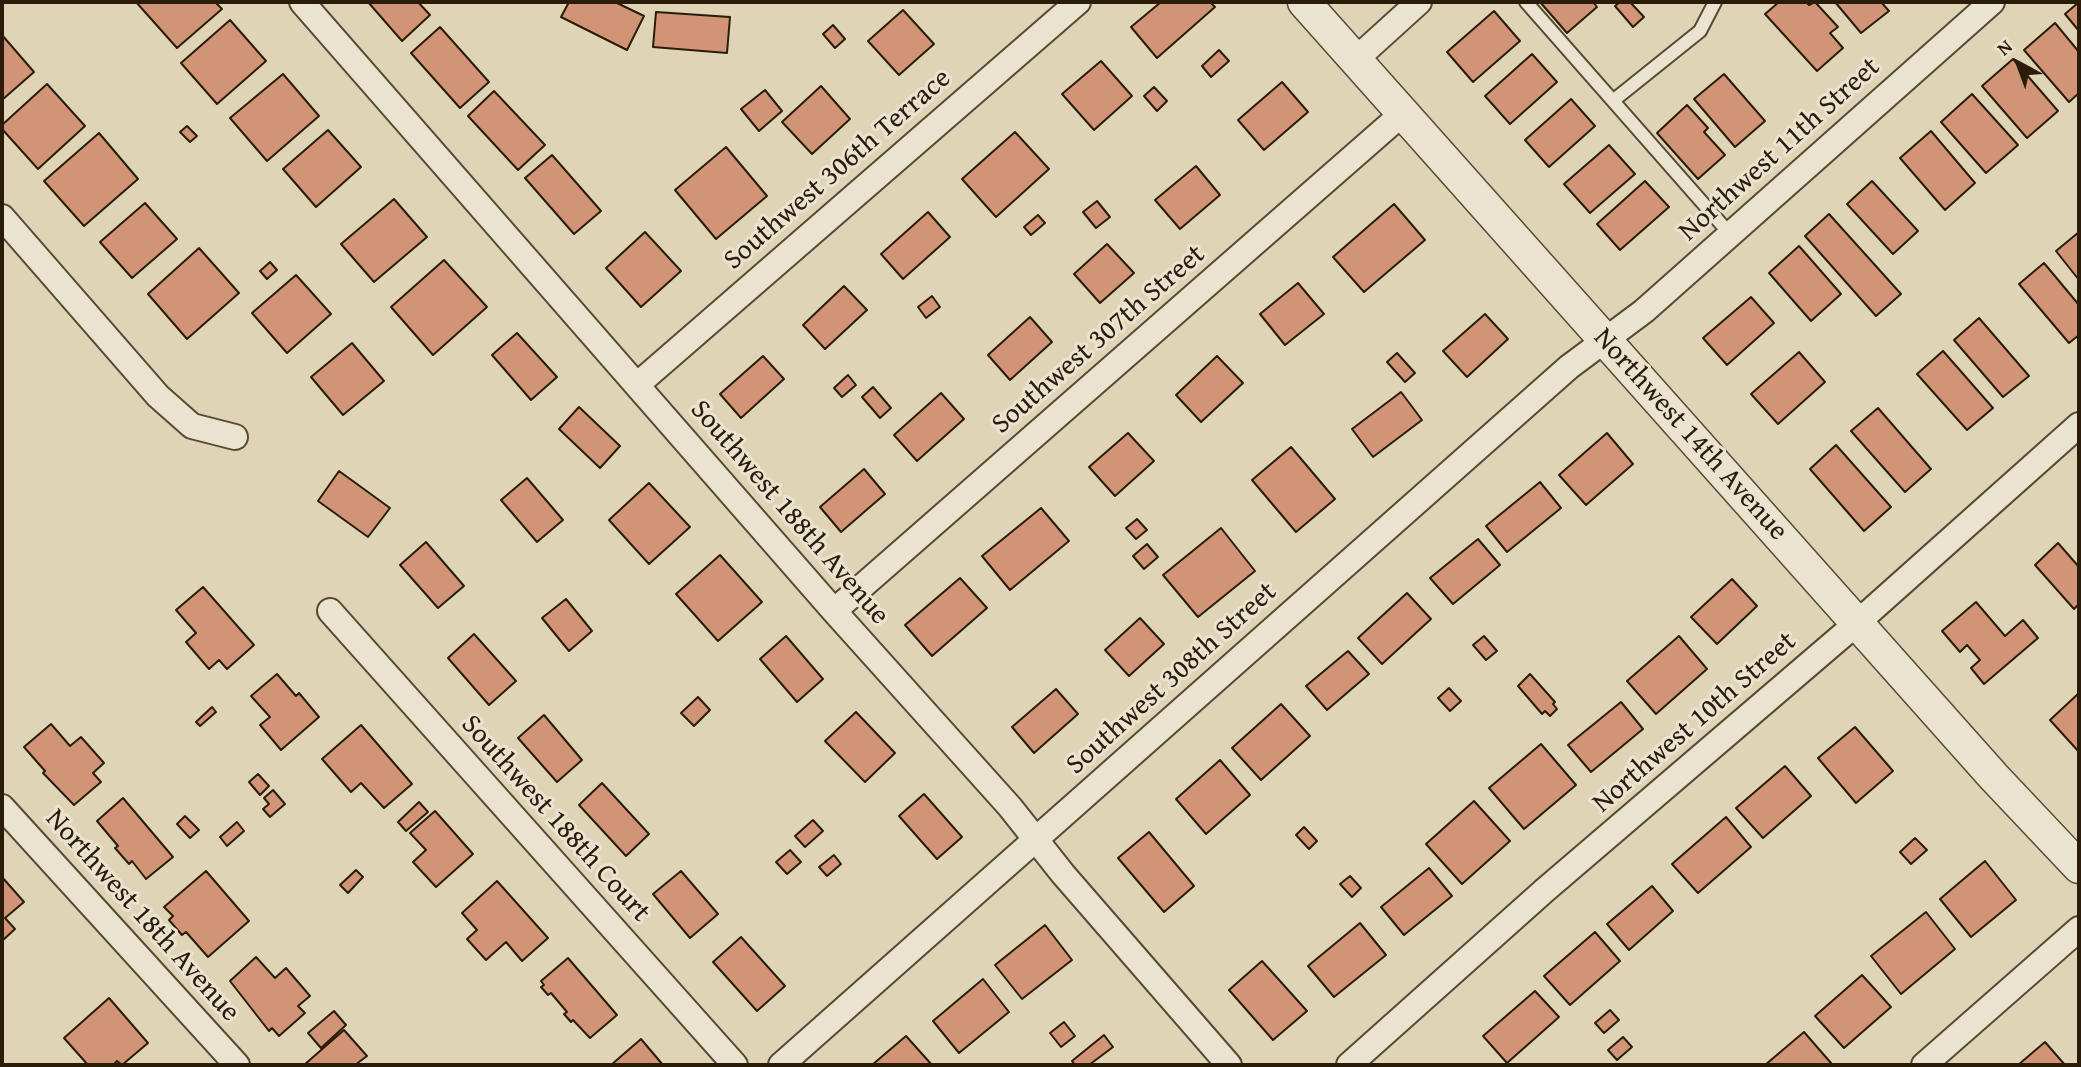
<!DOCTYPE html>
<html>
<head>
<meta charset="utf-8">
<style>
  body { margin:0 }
  #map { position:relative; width:2081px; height:1067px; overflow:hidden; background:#dfd4b6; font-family:"Gentium Book Plus",serif }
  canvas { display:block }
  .frame { position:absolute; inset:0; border:4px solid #2a1c09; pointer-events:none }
  .north { position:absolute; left:1983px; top:28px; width:70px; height:70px; -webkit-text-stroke:5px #eae3d0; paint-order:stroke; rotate:319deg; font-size:19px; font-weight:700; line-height:28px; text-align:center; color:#2a1c09 }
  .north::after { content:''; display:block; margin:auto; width:24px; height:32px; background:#2a1c09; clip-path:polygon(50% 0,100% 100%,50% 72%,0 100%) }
</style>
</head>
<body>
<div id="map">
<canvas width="2081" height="1067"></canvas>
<div class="frame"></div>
<div class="north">N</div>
</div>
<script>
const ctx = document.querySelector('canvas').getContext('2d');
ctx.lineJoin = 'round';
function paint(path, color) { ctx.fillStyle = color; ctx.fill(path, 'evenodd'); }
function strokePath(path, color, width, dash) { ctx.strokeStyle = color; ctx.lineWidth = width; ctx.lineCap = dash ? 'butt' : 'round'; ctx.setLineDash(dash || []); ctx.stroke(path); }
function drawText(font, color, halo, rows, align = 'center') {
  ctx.font = font + ' "Gentium Book Plus",serif'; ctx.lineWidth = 6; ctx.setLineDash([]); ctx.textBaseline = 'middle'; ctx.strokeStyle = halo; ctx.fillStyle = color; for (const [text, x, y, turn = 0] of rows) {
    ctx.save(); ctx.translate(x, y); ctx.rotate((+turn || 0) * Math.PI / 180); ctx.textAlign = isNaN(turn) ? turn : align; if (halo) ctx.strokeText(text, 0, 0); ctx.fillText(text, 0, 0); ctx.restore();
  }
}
const building = new Path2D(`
  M136,2H215L222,9L177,48Z
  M368,2H418L430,15L402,41Z
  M569,2H615L644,16L627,50L561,17Z
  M1161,2H1210L1215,7L1157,58L1131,27Z
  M1540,2H1593L1597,7L1567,33Z
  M1620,2H1630L1644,17L1633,27L1615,6Z
  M1779,2H1806L1809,5L1815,2L1838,27L1830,33L1843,48L1817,71L1765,14Z
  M1835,2H1881L1889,11L1861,33Z
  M2079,2V31L2065,14Z
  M903,10L934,44L899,75L868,41Z
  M1494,11L1520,41L1473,82L1447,52Z
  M656,12L730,17L727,53L653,47Z
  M230,20L266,61L217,104L181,63Z
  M2055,23L2079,52V93L2069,102L2024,50Z
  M833,25L845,39L835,48L823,34Z
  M440,27L489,82L460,108L411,53Z
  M2,35L34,72L2,100Z
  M1219,50L1229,61L1211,77L1202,66Z
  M1532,54L1557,82L1510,124L1485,96Z
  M2013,59L2058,111L2027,138L1982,86Z
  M1101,61L1132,96L1094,130L1062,94Z
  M283,74L319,116L267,161L230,118Z
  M1724,74L1765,121L1735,147L1694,99Z
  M1282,82L1308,112L1264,150L1238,120Z
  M47,84L85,126L38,169L2,129V125Z
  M821,86L850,119L812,154L782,122Z
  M1154,87L1167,101L1157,111L1144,96Z
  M765,90L782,111L759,131L741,109Z
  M494,91L545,145L518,170L468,116Z
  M1972,94L2018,145L1986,173L1941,122Z
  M1571,99L1595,126L1549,167L1525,140Z
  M1687,105L1708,128L1704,132L1725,155L1698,179L1657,133Z
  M187,126L197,136L190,142L180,132Z
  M328,130L361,167L316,207L283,169Z
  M1931,131L1975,183L1945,210L1900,158Z
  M1015,132L1049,169L996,217L962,179Z
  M99,133L138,179L84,226L44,181Z
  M1609,145L1635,174L1590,213L1564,184Z
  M726,147L767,196L716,239L675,190Z
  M552,155L601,211L574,234L525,178Z
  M1196,166L1220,195L1180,229L1155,200Z
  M1645,181L1669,207L1620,250L1597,224Z
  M1872,181L1918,231L1893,254L1847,204Z
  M394,199L427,237L374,282L341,244Z
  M1097,201L1110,217L1096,228L1083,212Z
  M145,203L177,239L132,278L100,242Z
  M1394,204L1425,240L1364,292L1333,257Z
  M928,212L950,237L903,279L881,254Z
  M1829,214L1901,294L1876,316L1805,236Z
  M1038,215L1045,223L1031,235L1024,227Z
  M645,232L681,271L641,307L606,268Z
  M2079,232V280L2056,251Z
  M1107,244L1134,273L1100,303L1074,274Z
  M1799,246L1841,294L1811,321L1769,273Z
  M199,248L239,293L187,339L148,294Z
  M444,260L487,307L433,355L391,307Z
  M270,262L277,270L267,279L260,271Z
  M2044,263L2079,305V335L2069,343L2019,284Z
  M296,275L331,314L287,353L252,313Z
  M1298,283L1324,314L1285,345L1260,314Z
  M844,286L867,310L825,349L803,325Z
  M932,296L940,307L926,318L918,307Z
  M1751,297L1774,323L1727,365L1703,338Z
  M1485,314L1508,339L1467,377L1443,351Z
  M1030,317L1052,342L1010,380L988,355Z
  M1979,318L2029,376L2003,397L1954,340Z
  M517,333L557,377L531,400L492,355Z
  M352,343L384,381L343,415L311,377Z
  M1943,351L1993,408L1967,430L1917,374Z
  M1799,352L1825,382L1778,424L1751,394Z
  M1397,353L1415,373L1405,382L1387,362Z
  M763,356L784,379L741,418L720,394Z
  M1217,356L1243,383L1201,422L1176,395Z
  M848,375L856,385L842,397L834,388Z
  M873,387L891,408L880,418L862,397Z
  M1401,392L1422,420L1373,457L1352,429Z
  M941,393L964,419L917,461L894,435Z
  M579,407L620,446L600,468L559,429Z
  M1878,408L1931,469L1905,492L1851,431Z
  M1128,433L1154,461L1115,496L1089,467Z
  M1607,433L1633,464L1586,505L1559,475Z
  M1836,445L1891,507L1864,531L1810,469Z
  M1291,447L1335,499L1296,532L1252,480Z
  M864,469L885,494L841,532L820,507Z
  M339,471L390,508L368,537L318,501Z
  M527,478L563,520L537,542L501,500Z
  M1540,482L1561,508L1507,552L1486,526Z
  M649,483L690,527L649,564L609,520Z
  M1041,508L1069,541L1010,590L982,556Z
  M1137,519L1147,530L1136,539L1126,528Z
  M1221,528L1255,571L1198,617L1163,575Z
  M1478,539L1500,565L1453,604L1430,578Z
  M426,542L464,586L438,608L400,565Z
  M2058,543L2079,567V604L2074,609L2035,565Z
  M1147,544L1158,557L1144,569L1133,556Z
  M720,555L762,602L718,641L676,594Z
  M960,578L987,608L932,656L905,625Z
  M1732,579L1757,606L1717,644L1691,617Z
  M203,587L254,645L227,669L219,660L209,669L186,642L196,633L176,610Z
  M1407,593L1431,619L1382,664L1358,638Z
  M566,599L592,631L569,651L542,618Z
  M1976,602L2005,636L2023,620L2038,638L1984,684L1971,668L1980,660L1967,645L1960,652L1942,631Z
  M1140,618L1164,644L1129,676L1105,650Z
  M474,634L516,681L489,705L448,658Z
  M786,636L823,679L797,702L760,659Z
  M1484,636L1497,651L1486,660L1473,645Z
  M1679,636L1707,669L1656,714L1627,681Z
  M1348,651L1369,674L1327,710L1306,686Z
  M277,674L296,696L299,693L319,717L281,750L260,725L270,717L251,696Z
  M1530,674L1555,702L1553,704L1557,709L1550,716L1545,711L1542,714L1518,686Z
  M1449,688L1461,701L1450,711L1438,698Z
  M1056,689L1078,714L1034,753L1012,727Z
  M2079,693V752L2050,720Z
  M698,697L710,710L694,726L681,713Z
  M1621,702L1643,729L1591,772L1568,745Z
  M1281,704L1310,736L1261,780L1232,748Z
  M212,707L216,712L200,726L196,722Z
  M856,712L895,753L865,782L825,741Z
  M544,715L582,760L557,782L518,738Z
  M51,724L70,746L81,737L104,763L93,773L101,782L74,805L43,773L45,771L24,747Z
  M361,725L412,784L384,808L361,783L351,792L322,759Z
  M1855,727L1893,771L1856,803L1818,758Z
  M1541,744L1576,785L1524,829L1489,788Z
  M1220,760L1250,795L1206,834L1176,799Z
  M1785,766L1811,796L1763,838L1736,808Z
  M258,774L269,786L260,795L249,782Z
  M602,783L649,834L626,856L579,805Z
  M273,790L285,804L270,817L263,809L269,804L264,798Z
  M924,794L962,837L937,859L899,816Z
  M123,798L173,857L146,879L132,861L129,864L115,848L118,846L97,821Z
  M1474,801L1510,841L1462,884L1426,844Z
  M419,802L428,812L406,831L398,822Z
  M435,811L473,854L436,887L413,862L426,850L410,833Z
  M185,816L199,830L190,838L177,824Z
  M1726,817L1751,847L1698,893L1672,864Z
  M813,820L823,831L805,847L795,836Z
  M237,822L244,831L227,846L220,837Z
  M1304,827L1317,841L1309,849L1296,835Z
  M1149,832L1194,886L1164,912L1118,858Z
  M1915,838L1927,850L1911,864L1900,852Z
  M790,850L801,862L787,874L776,862Z
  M834,855L841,864L827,876L819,867Z
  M1985,861L2016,900L1971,937L1940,899Z
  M1429,868L1452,896L1404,935L1381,907Z
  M356,870L363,877L348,893L340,885Z
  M206,871L249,921L208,957L186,932L182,935L169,920L173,916L164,907Z
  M681,871L718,914L690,938L653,894Z
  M1350,876L1361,888L1352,897L1340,884Z
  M2,877L24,902L5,918L15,929L2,941Z
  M497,881L548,938L522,961L506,942L486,960L467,939L477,930L462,913Z
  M1652,886L1673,911L1629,950L1607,924Z
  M1926,912L1955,949L1901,994L1871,956Z
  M1360,923L1386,955L1334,997L1308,966Z
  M1045,925L1072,960L1022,999L995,965Z
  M1595,932L1620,961L1570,1005L1544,976Z
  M741,937L785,986L757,1011L713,962Z
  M256,957L275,978L286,968L310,996L298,1006L305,1013L279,1036L272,1028L269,1031L230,981Z
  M568,958L617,1015L590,1038L573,1020L571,1022L564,1014L567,1012L551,993L548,995L541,987L544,985L541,981Z
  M1262,961L1307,1011L1273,1040L1229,990Z
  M1862,975L1891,1007L1844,1048L1815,1016Z
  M983,979L1009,1012L959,1053L933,1021Z
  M1535,991L1559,1017L1507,1063L1483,1036Z
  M109,998L148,1043L122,1065L117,1061L113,1065H88L64,1038Z
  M1610,1010L1619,1020L1604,1033L1595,1023Z
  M334,1011L346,1025L321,1048L308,1033Z
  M1064,1022L1075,1036L1061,1047L1050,1033Z
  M344,1030L367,1056L355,1065H304Z
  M1804,1032L1831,1063L1828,1065H1765Z
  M1104,1035L1113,1047L1089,1065H1075L1072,1061Z
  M906,1036L932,1065H872Z
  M1623,1037L1632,1047L1617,1060L1608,1050Z
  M641,1039L663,1065H611Z
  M2045,1042L2065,1065H2018Z`);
paint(building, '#d29477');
strokePath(building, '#2a1c09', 2);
const service = new Path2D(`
  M1526,2L1730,234
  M1614,100L1700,31L1715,2`);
const minor = new Path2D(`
  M302,2L834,611L1010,807L1063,874L1229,1065
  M1355,60L1419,2
  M2,217L158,396L192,426L235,437
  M638,384L1078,2
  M330,611L735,1065
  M834,611L1402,114
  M2,807L237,1065
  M781,1065L1569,367L1644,311L1992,2
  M1349,1065L1545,890L1857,623L2079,425
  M1924,1065L2079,929`);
const tertiary = new Path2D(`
  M1304,2L1994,777L2079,867`);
strokePath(service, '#574a34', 16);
strokePath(minor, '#574a34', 28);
strokePath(tertiary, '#574a34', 35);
strokePath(service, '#eae3d0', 12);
strokePath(minor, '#eae3d0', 24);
strokePath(tertiary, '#eae3d0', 32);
drawText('28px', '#2a1c09', '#eae3d0', [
  ["Northwest 11th Street",1780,150,-42],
  ["Southwest 306th Terrace",838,170,-41],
  ["Southwest 307th Street",1099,340,-41],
  ["Northwest 14th Avenue",1690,435,48],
  ["Southwest 188th Avenue",789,513,49],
  ["Southwest 308th Street",1172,679,-42],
  ["Northwest 10th Street",1695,723,-41],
  ["Southwest 188th Court",555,819,48],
  ["Northwest 18th Avenue",142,916,48]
]);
</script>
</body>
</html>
